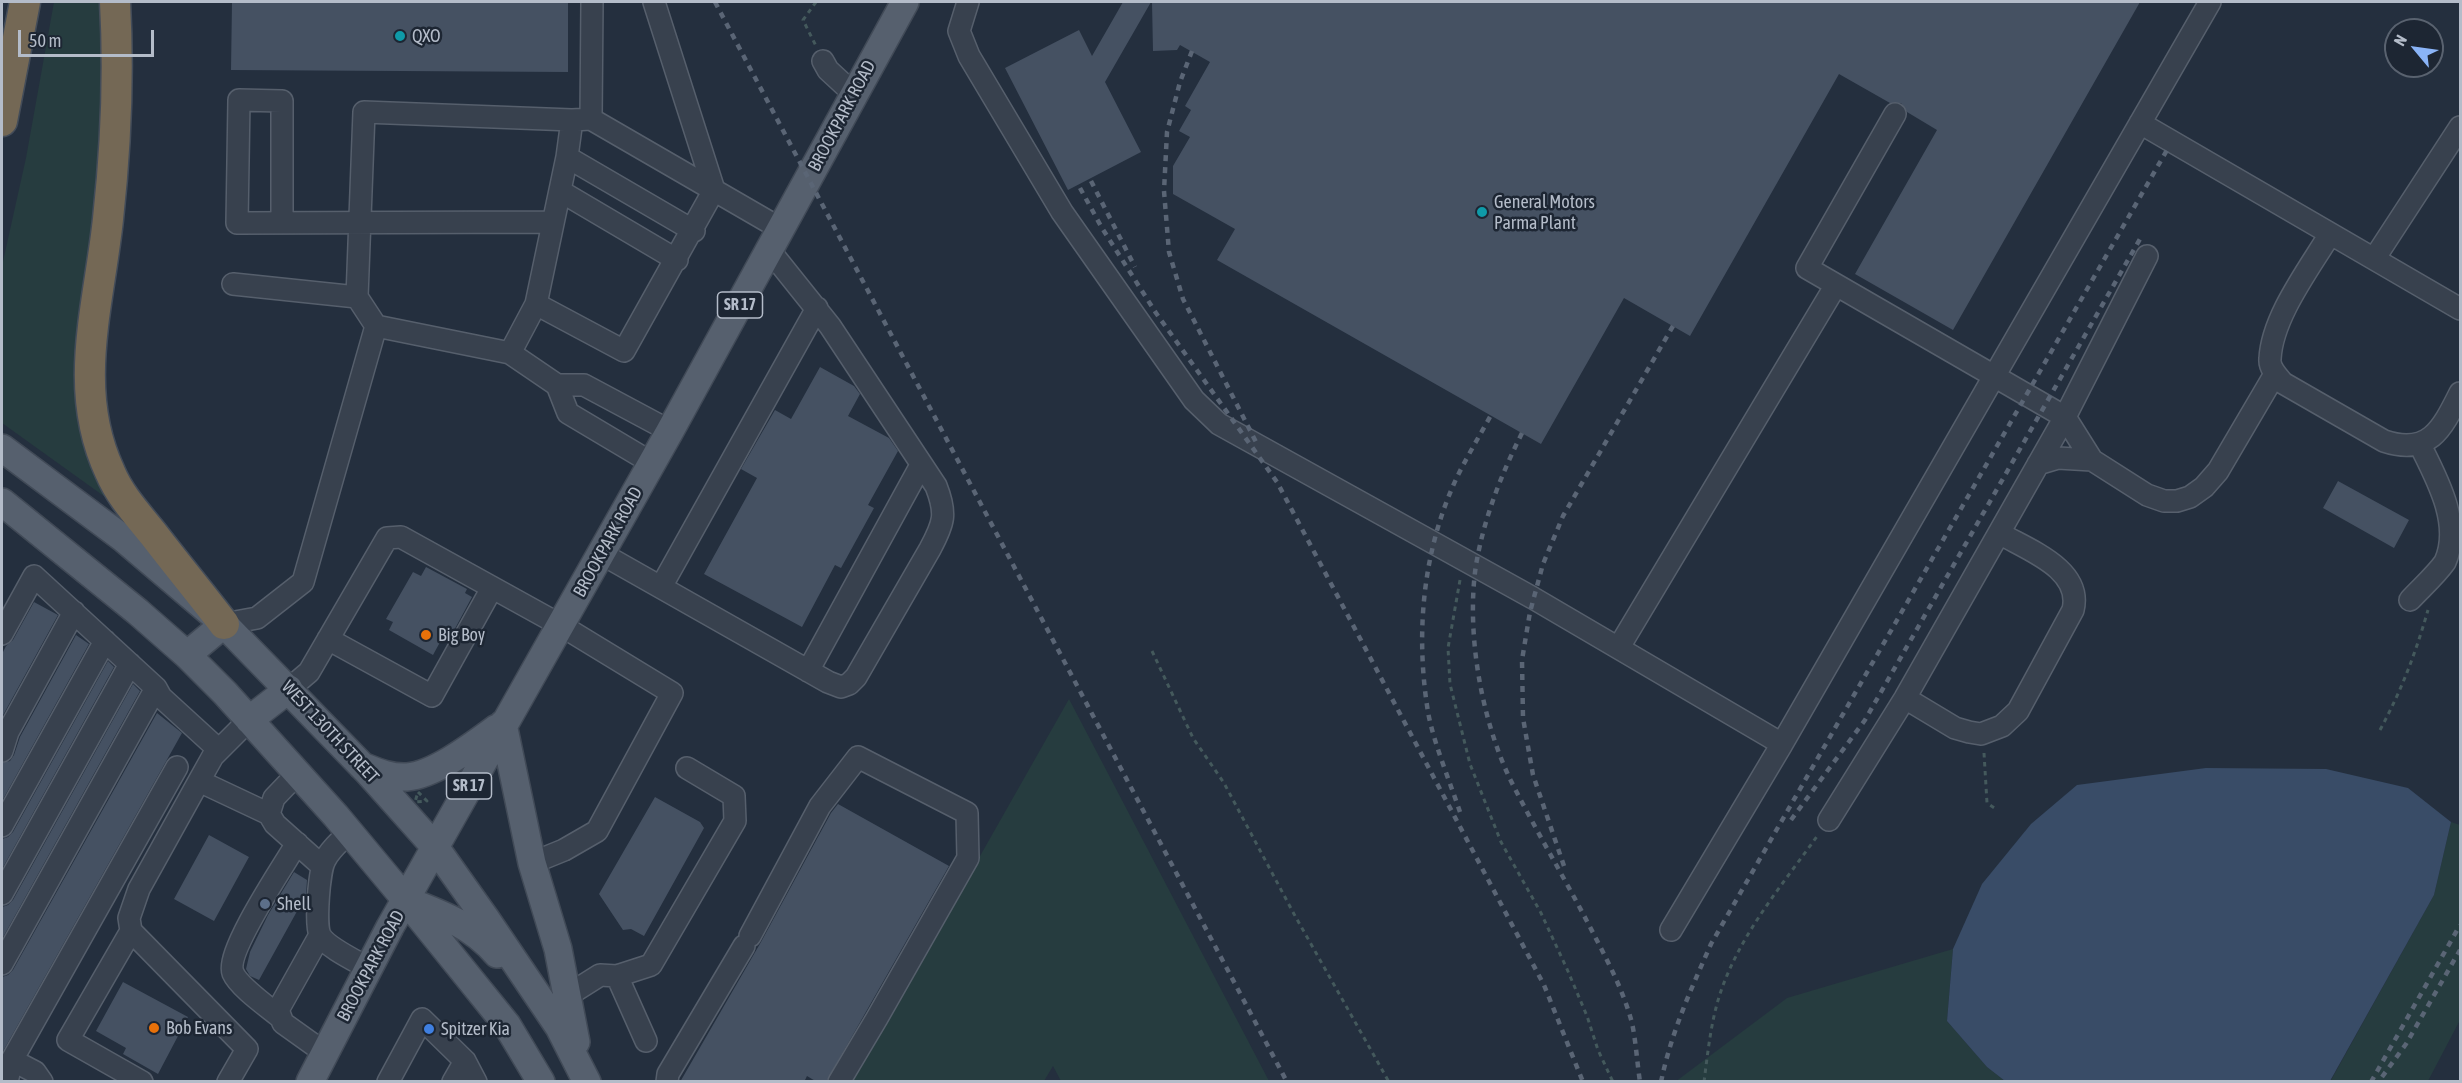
<!DOCTYPE html>
<html>
<head>
<meta charset="utf-8">
<style>
  body { margin:0 }
  #map { position:relative; width:2462px; height:1083px; overflow:hidden; background:#242f3e; font-family:"Asap Condensed",sans-serif }
  canvas { display:block }
  .frame { position:absolute; inset:0; border:3px solid #b4bcc9; pointer-events:none }
  .north { position:absolute; left:2384px; top:18px; width:60px; height:60px; box-sizing:border-box; background:#1d2633; border:2px solid #59626f; border-radius:50%; rotate:299deg; font-size:16px; font-weight:700; line-height:24px; text-align:center; color:#b4bcc9 }
  .north::after { content:''; display:block; margin:auto; width:21px; height:27px; background:#8ab4f8; clip-path:polygon(50% 0,100% 100%,50% 72%,0 100%) }
  .scale { position:absolute; left:18px; top:30px; width:136px; height:27px; box-sizing:border-box; border:3px solid #b4bcc9; border-top:0; padding-left:8px; font-size:18px; line-height:21px; white-space:nowrap; color:#b4bcc9; -webkit-text-stroke:4px #1d2633; paint-order:stroke }
</style>
</head>
<body>
<div id="map">
<canvas width="2462" height="1083"></canvas>
<div class="frame"></div>
<div class="north">N</div>
<div class="scale">50 m</div>
</div>
<script>
const ctx = document.querySelector('canvas').getContext('2d');
ctx.lineJoin = 'round';
function paint(path, color) { ctx.fillStyle = color; ctx.fill(path, 'evenodd'); }
function strokePath(path, color, width, dash) { ctx.strokeStyle = color; ctx.lineWidth = width; ctx.lineCap = dash ? 'butt' : 'round'; ctx.setLineDash(dash || []); ctx.stroke(path); }
function drawText(font, color, halo, rows, align = 'center') {
  ctx.font = font + ' "Asap Condensed",sans-serif'; ctx.lineWidth = 5; ctx.setLineDash([]); ctx.textBaseline = 'middle'; ctx.strokeStyle = halo; ctx.fillStyle = color; for (const [text, x, y, turn = 0] of rows) {
    ctx.save(); ctx.translate(x, y); ctx.rotate((+turn || 0) * Math.PI / 180); ctx.textAlign = isNaN(turn) ? turn : align; if (halo) ctx.strokeText(text, 0, 0); ctx.fillText(text, 0, 0); ctx.restore();
  }
}
paint(new Path2D(`
  M54,2H104L105,126L80,361L119,507L2,423V266L26,158Z
  M1069,699L1269,1081H1061L1053,1066L1044,1081L852,1082Z
  M2451,822L2460,825V1020L2428,1081L2330,1082L2434,895Z
  M1953,949L1947,1021L1987,1067L2005,1081L1675,1082L1787,998Z`), '#263c3f');
paint(new Path2D(`
  M2206,768L2326,769L2408,788L2451,822L2434,895L2330,1081H2005L1987,1067L1947,1021L1953,949L1982,884L2031,824L2077,785Z`), '#394c67');
paint(new Path2D(`
  M232,2H568V72L231,70Z
  M1123,2H1151L1105,82L1141,152L1068,190L1005,68L1079,30L1092,56Z
  M1152,2H2140L1953,330L1855,274L1937,130L1907,112L1901,103H1890L1839,74L1690,336L1624,298L1541,444L1217,260L1235,229L1173,194V166L1190,137L1179,131L1191,110L1185,106L1210,62L1180,45L1177,50L1153,51Z
  M820,367L854,386L860,394L848,416L889,438L898,451L868,505L874,508L841,568L835,565L802,627L704,574L757,478L741,469L775,410L791,419Z
  M2338,481L2409,520L2394,548L2323,508Z
  M426,567L467,589L465,593L472,597L451,636L445,633L433,655L389,630L393,622L386,619L413,572L421,576Z
  M34,602L58,615L2,717V654L6,646L13,640Z
  M76,635L89,644L2,801V763L10,761L14,755L20,737Z
  M108,661L114,667L2,869V839L8,837L13,832Z
  M133,684L140,691L2,939V907L8,905L13,900Z
  M157,713L182,733L2,1053V977L8,975L13,970Z
  M655,797L700,822L704,828L644,936L631,929L623,930L599,894Z
  M838,804L949,866L826,1082H817L807,1076L804,1082H680L761,942L831,813Z
  M209,835L249,857L214,921L174,899Z
  M294,872L307,880L306,895L259,980L250,976L246,969L250,952L268,915Z
  M123,982L188,1017L158,1074L123,1054L126,1048L96,1031Z`), '#455162');
const minor = new Path2D(`
  M968,2L959,31L969,56L1062,212L1194,400L1219,424L1533,598L1782,744L2210,2
  M823,61L828,70L854,94
  M1895,114L1807,268L2065,417L2092,460L2147,495L2164,501H2177L2190,497L2204,487L2218,471L2275,374
  M591,119L592,2
  M2140,123L2460,309
  M567,157L694,231
  M560,191L677,260
  M282,223V101L239,100L237,223L553,222
  M2330,234C2309,269 2272,317 2270,359C2269,368 2278,377 2283,383L2384,441C2429,456 2442,429 2460,393
  M2374,259L2460,127
  M233,284L357,297L376,326L510,353L557,385H584L670,431
  M357,297L364,112L572,120
  M536,304L624,351L714,190L654,2
  M510,353L536,304L567,157L572,120L591,119L781,229
  M557,385L568,413L652,463
  M2038,464L2058,458L2092,460
  M602,554L828,682L841,687L849,684L856,677L930,549C944,523 947,514 936,486L830,326L770,251
  M661,587L817,308
  M2410,600C2421,588 2435,576 2445,562C2462,524 2437,479 2420,445
  M224,624L257,618L303,582L376,326
  M2,634L34,576L156,688
  M328,639L432,696L492,588
  M1619,647L1836,285
  M808,671L921,465
  M289,689L309,672L387,538L401,537L562,626L672,693L597,831L564,850L532,863
  M1905,698L1955,728L1969,732L1981,734L2002,726L2018,711L2073,610C2083,569 2028,550 1999,533
  M2,751L8,732L74,612
  M298,773L274,798L269,814L275,824L322,866
  M199,781L269,814
  M1829,820L1905,698L2065,417L2147,256
  M2,826L105,641
  M349,832C341,841 330,849 325,860C319,870 315,924 320,935C326,947 358,962 370,969
  M2,894L130,664
  M1671,930L1782,744
  M131,931L247,1049L228,1082
  M320,935L278,1010L283,1023L325,1053
  M750,936L820,806L858,757L967,813L968,858L877,1018L839,1082
  M2,964L156,688L161,697L219,750
  M617,976L646,1041
  M554,1004L600,975L617,976L651,965L735,821L734,796L687,768
  M280,1017C268,1007 239,987 233,973C225,952 284,865 297,843
  M12,1060L35,1072L42,1082
  M7,1082L12,1060L177,767
  M142,1082L68,1040L131,931L129,918L139,889L199,781L213,756L249,720
  M388,1082L422,1019L465,1061L476,1082
  M453,1082L465,1061
  M667,1082L668,1074L744,946`);
const major = new Path2D(`
  M2,448L124,539L224,624L367,771L435,847L486,919L559,1027L587,1082
  M2,502L138,612L187,655L225,693L336,816L406,900L507,1025L541,1082
  M187,655L224,624
  M249,720L289,689
  M503,724L532,863L558,949L576,1042
  M362,766C377,772 391,778 407,777C435,775 475,744 497,728
  M408,901C442,914 473,926 497,954
  M310,1082L390,927L670,431L905,2`);
const highway = new Path2D(`
  M115,2C119,74 116,146 108,219C99,305 71,389 110,472C120,496 138,515 154,535C177,565 201,594 224,624
  M2,121L25,2`);
strokePath(minor, '#565f6c', 24);
strokePath(major, '#414a57', 30);
strokePath(highway, '#434c59', 33);
strokePath(new Path2D(`
  M816,2L803,20L816,46
  M1460,580L1448,648L1450,684L1470,764L1501,842L1541,913L1567,969L1587,1016L1598,1050L1613,1082
  M1152,651L1193,738L1224,783L1294,914L1389,1082
  M2380,730C2402,689 2415,655 2428,610
  M1984,753L1987,803L1996,809
  M418,792L427,801L415,802Z
  M1704,1082C1708,1051 1711,1020 1721,991C1741,933 1783,884 1818,835`), '#44595c', 3, [4.5, 4.5]);
strokePath(minor, '#38414e', 21);
strokePath(major, '#56606e', 27);
strokePath(highway, '#746855', 30);
strokePath(new Path2D(`
  M715,2L1287,1082
  M1192,51L1180,82L1167,132L1164,191L1169,252L1183,299L1256,442
  M1091,181L1135,267
  M1080,188L1102,228L1156,313L1277,482L1544,985L1583,1082
  M1522,433C1501,475 1484,518 1476,565C1466,632 1481,718 1510,779C1535,829 1564,877 1590,927C1606,958 1623,989 1632,1023C1636,1042 1637,1062 1640,1082
  M1460,812C1450,782 1433,741 1428,712C1415,632 1423,548 1458,475C1468,455 1480,435 1491,415
  M1791,820L1865,720L2140,239
  M1564,866L1533,775L1523,718L1522,660L1530,612L1543,564L1563,516L1673,326
  M2382,1077L2406,1044L2460,950
  M1661,1082C1671,1033 1691,989 1711,944L2167,150
  M2371,1082L2460,925`), '#5a6575', 4.5, [6, 6]);
for (const [x, y, r, color] of [
  [400,36,6,"#0f9aa8"],
  [1482,212,6,"#0f9aa8"],
  [426,635,6,"#e8710a"],
  [265,904,6,"#5c6f8a"],
  [154,1028,6,"#e8710a"],
  [429,1029,6,"#3f7fe0"]
]) { const dot = new Path2D(); dot.arc(x, y, r, 0, 2 * Math.PI); ctx.fillStyle = color; ctx.fill(dot); strokePath(dot, '#1d2633', 2); }
for (const [x, y, w] of [
  [740,305,45],
  [469,786,45]
]) { const box = new Path2D(); box.roundRect(x - w / 2, y - 13, w, 26, 4.5); ctx.fillStyle = '#1d2633'; ctx.fill(box); strokePath(box, '#b4bcc9', 1.5); }
drawText('bold 16px', '#b4bcc9', null, [
  ["SR 17",740,305],
  ["SR 17",469,786]
]);
drawText('18px', '#b4bcc9', '#1d2633', [
  ["QXO",412,36],
  ["General Motors",1494,202],
  ["Parma Plant",1494,223],
  ["Big Boy",438,635],
  ["Shell",277,904],
  ["Bob Evans",166,1028],
  ["Spitzer Kia",441,1029]
], 'left');
drawText('18px', '#b4bcc9', '#1d2633', [
  ["BROOKPARK ROAD",842,116,-62],
  ["BROOKPARK ROAD",608,542,-61],
  ["WEST 130TH STREET",330,732,47],
  ["BROOKPARK ROAD",371,966,-62]
]);
</script>
</body>
</html>
